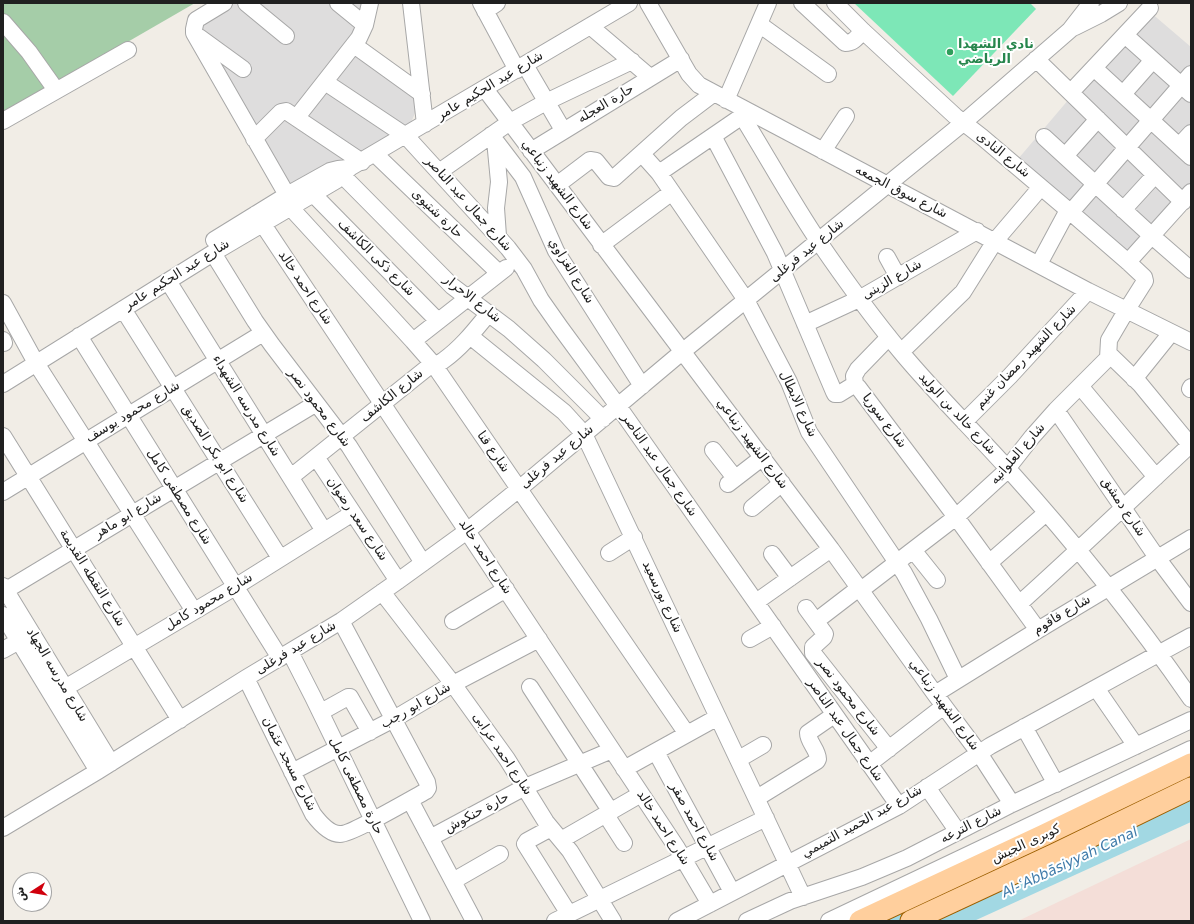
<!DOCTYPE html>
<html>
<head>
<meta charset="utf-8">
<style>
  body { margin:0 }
  #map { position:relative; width:1194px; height:924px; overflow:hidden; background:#f1ede6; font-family:"DejaVu Sans","Noto Naskh Arabic",sans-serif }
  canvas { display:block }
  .frame { position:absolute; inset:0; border:4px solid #202020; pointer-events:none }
  .north { position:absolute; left:12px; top:872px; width:40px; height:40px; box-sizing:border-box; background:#fff; border:1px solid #a6a6a6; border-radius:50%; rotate:258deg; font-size:11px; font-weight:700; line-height:16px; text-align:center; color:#202020 }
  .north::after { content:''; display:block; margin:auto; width:14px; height:18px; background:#d0000d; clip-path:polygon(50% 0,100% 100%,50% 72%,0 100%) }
</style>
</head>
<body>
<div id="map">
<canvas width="1194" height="924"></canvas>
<div class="frame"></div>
<div class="north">ش</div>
</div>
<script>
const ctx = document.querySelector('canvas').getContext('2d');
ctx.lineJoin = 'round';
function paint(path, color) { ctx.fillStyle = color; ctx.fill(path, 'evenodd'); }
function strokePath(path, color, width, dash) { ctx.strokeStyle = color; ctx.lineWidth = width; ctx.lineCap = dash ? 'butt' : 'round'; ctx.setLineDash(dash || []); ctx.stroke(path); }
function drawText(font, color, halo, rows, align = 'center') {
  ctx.font = font + ' "DejaVu Sans","Noto Naskh Arabic",sans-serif'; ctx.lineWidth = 4; ctx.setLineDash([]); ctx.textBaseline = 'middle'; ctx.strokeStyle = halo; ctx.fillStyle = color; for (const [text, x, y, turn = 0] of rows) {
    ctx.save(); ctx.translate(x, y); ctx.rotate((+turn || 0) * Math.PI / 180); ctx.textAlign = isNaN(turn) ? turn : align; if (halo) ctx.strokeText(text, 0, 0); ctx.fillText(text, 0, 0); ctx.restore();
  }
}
paint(new Path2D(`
  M232,3H365L362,16L346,46L416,99L415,113L410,125L346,159L287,187L199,25Z
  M1150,12L1191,47V186L1129,257L1018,159L1075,92Z`), '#dedddd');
paint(new Path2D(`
  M1191,839V921H1018Z`), '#f4ded8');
paint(new Path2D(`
  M3,3H195L3,114Z`), '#a5cda8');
paint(new Path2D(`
  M854,3H1030L1036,9L953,96Z`), '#7de7b7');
paint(new Path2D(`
  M1191,774V822L974,921H880Z`), '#a2d8e3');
const minor = new Path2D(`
  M224,3L196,20L194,29V33L287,195
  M246,3L286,36
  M338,3L365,25
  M411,3L425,124
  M481,3L517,70
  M648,3L689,74L699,85L1088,291L1191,342
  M802,3L845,43C854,43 857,37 863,31
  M835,3L863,31L955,116L982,137L1068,210L1128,262L1144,277L1145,281L1126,311L1109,340L1108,358L1056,410L1032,437L1003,474L956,517L861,590
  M485,11L497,3
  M3,22L29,52L56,90
  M759,24L828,74
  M590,26L650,77
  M1075,27L1101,14L1119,3
  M1125,35L1191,94
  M199,37L243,69
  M354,45L422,94
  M1036,59L1183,202
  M525,65L563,130
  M1094,68L1191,157
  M325,82L406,136L508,248L524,269L541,300L560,327L618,406L899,806
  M485,89L831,549L935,694L979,753L1012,804
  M1071,92L1150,8
  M1123,94L1153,60
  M726,100L768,3
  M742,116C768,158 792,202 819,242C845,280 872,317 901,352C935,393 973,430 1009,470C1074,542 1135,618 1191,699
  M297,117L359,38L365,25L370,3
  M3,121L128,50
  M491,135L523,177L556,251L642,386
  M713,136L775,253L834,392L835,394H839L852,386L858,387L956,517L1038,630
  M1044,137L1152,236L1191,270
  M254,139L281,112L286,111L362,162
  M495,140L499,182L496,208L498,236
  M1179,146L1191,133
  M531,151L681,59
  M823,151L846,116
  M375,154L499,273
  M642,154L659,173L672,192L746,300L789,382L809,432L904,573L929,619L958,679
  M1065,156L1098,119
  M439,172L510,122L546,102L632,61
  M659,173L748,112
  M343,176L452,286L509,329L544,360L603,419
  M557,185L590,160L596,161L609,177L614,178L681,118L714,93
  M313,194L438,321
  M290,207L413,341L434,365L687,734
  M1123,210L1155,175
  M1071,212L1191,74
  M256,214L467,531L677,848L710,904
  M214,240L287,195L330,171L338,169L348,168
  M601,245L672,192
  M213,253L255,321L272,345L349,446L423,563
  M887,257L898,277
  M1128,262L1191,192
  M1039,264L1068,210
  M168,281L324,531
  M3,303L36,363L194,611
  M123,309L280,558
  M805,324L859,299L977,231
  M79,336L280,658
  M470,336L564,412L584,434L803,897
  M3,340L4,343
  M413,341L506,268
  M901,352L963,292L995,241L1041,187
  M1109,354L1140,384L1191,446
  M1134,379L1171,333
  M3,384L213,253L337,180L351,167L629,3
  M855,385L854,376L858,369L889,337
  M1080,386L1156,477
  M1190,389L1191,387
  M1056,410L1158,559L1191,603
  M964,422L1010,376L1088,291
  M3,436L180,720
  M713,450L735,478
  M316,457L398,581
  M291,477L427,368C433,365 439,364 444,360C462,347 475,330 489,313
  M728,484L763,457
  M3,492L263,333
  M752,508L782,483
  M913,550L937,580
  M609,553L634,537
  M772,554L790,578
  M989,563L1046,513
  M3,586L111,763
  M3,592L315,404
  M382,592L453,684L507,759L546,822L570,851L613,921
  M756,602L831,549
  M1019,604C1077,552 1133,498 1190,445
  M806,608L825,634L824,637L813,647V653L889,749
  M3,615L98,771
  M453,621L506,589
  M816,621L859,588
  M750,639L773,626
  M3,650L19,641
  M290,652L313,697L422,921
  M246,678L313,814C319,822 329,834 340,834C350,835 413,798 426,791L428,788L427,782L341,621
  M530,687L611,812
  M65,688L235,587L353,513
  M1096,688L1136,746
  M935,694L1038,630L1191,538
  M321,712L348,697H350L370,732
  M1024,727L1056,784
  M656,752L732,892
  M739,759L763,745
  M869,764L944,706
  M624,769L718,717
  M292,772L394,719L453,684L539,639
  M927,787L958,832
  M757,798L817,761L818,759C818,750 808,742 808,733L834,715
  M410,800L474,921
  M606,815L624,843
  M3,828L98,771L246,678L341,621L398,581L467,531L519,489L682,352L963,123L1070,30L1091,3
  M551,828L527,841L525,844L569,914
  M430,838L525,787L612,750
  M561,840L641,794
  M453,881L500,854
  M555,921L766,818
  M677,921L899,806L990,746L1191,636
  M747,921L790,901L862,877L907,858L1012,804L1191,720
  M829,921L1191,749`);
const major = new Path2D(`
  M860,921L1044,835L1191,764
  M911,921L1055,854L1191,788`);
strokePath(minor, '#a7a7a7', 18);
strokePath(major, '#9c5f00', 23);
strokePath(minor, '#fff', 16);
strokePath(major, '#ffcf9d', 21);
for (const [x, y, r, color] of [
  [950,52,4,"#2e9e5b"]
]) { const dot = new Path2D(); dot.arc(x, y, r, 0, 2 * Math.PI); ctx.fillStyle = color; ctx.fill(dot); strokePath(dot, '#fff', 1.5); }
drawText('bold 13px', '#27864d', '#fff', [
  ["نادي الشهدا",958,45],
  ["الرياضي",958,60]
], 'left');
drawText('13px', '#202020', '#fff', [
  ["شارع عبد الحكيم عامر",490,86,-31],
  ["حارة العجله",606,104,-31],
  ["شارع النادى",1003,155,39],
  ["شارع الشهيد زنباعي",557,185,53],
  ["شارع سوق الجمعه",901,192,27],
  ["شارع جمال عبد الناصر",468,204,48],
  ["حارة شتيوى",437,214,44],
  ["شارع عيد فرغلى",807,251,-39],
  ["شارع ذكى الكاشف",376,258,45],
  ["شارع الغزاوي",571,271,58],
  ["شارع عبد الحكيم عامر",177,275,-32],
  ["شارع الزينى",892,280,-30],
  ["شارع احمد خالد",305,288,56],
  ["شارع الاحرار",472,299,38],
  ["شارع الشهيد رمضان غنيم",1026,357,-46],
  ["شارع الكاشف",392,396,-39],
  ["شارع الابطال",798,404,65],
  ["شارع مدرسه الشهداء",246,406,58],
  ["شارع محمود نصر",319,408,53],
  ["شارع محمود يوسف",133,412,-31],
  ["شارع خالد بن الوليد",957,414,47],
  ["شارع سوريا",884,421,53],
  ["شارع الشهيد زنباعي",752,444,53],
  ["شارع قنا",493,452,55],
  ["شارع ابو بكر الصديق",215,454,58],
  ["شارع العلوانيه",1018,454,-49],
  ["شارع عيد فرغلى",557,457,-40],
  ["شارع جمال عبد الناصر",659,465,55],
  ["شارع مصطفى كامل",179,497,58],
  ["شارع دمشق",1123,507,56],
  ["شارع ابو ماهر",128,516,-31],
  ["شارع سعد رضوان",357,519,56],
  ["شارع احمد خالد",485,557,57],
  ["شارع النقطه القديمة",92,578,58],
  ["شارع بورسعيد",662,597,65],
  ["شارع محمود كامل",209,602,-31],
  ["شارع فاقوم",1062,615,-31],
  ["شارع عيد فرغلى",296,648,-31],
  ["شارع مدرسه الجهاد",57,675,59],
  ["شارع محمود نصر",848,697,52],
  ["شارع الشهيد زنباعي",944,705,54],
  ["شارع ابو رجب",416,706,-30],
  ["شارع جمال عبد الناصر",845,730,55],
  ["شارع احمد عرابى",502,754,56],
  ["شارع مسجد عثمان",289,764,63],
  ["حارة مصطفى كامل",356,786,64],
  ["حارة حنكوش",477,813,-28],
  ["شارع احمد صقر",694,822,61],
  ["شارع عبد الحميد التميمي",862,822,-29],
  ["شارع الترعه",971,825,-27],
  ["شارع احمد خالد",663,828,57],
  ["كوبرى الجيش",1026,844,-25]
]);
drawText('italic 14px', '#3e7aa9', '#fff', [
  ["Al-ʿAbbāsiyyah Canal",1070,863,-25]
]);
</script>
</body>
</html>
